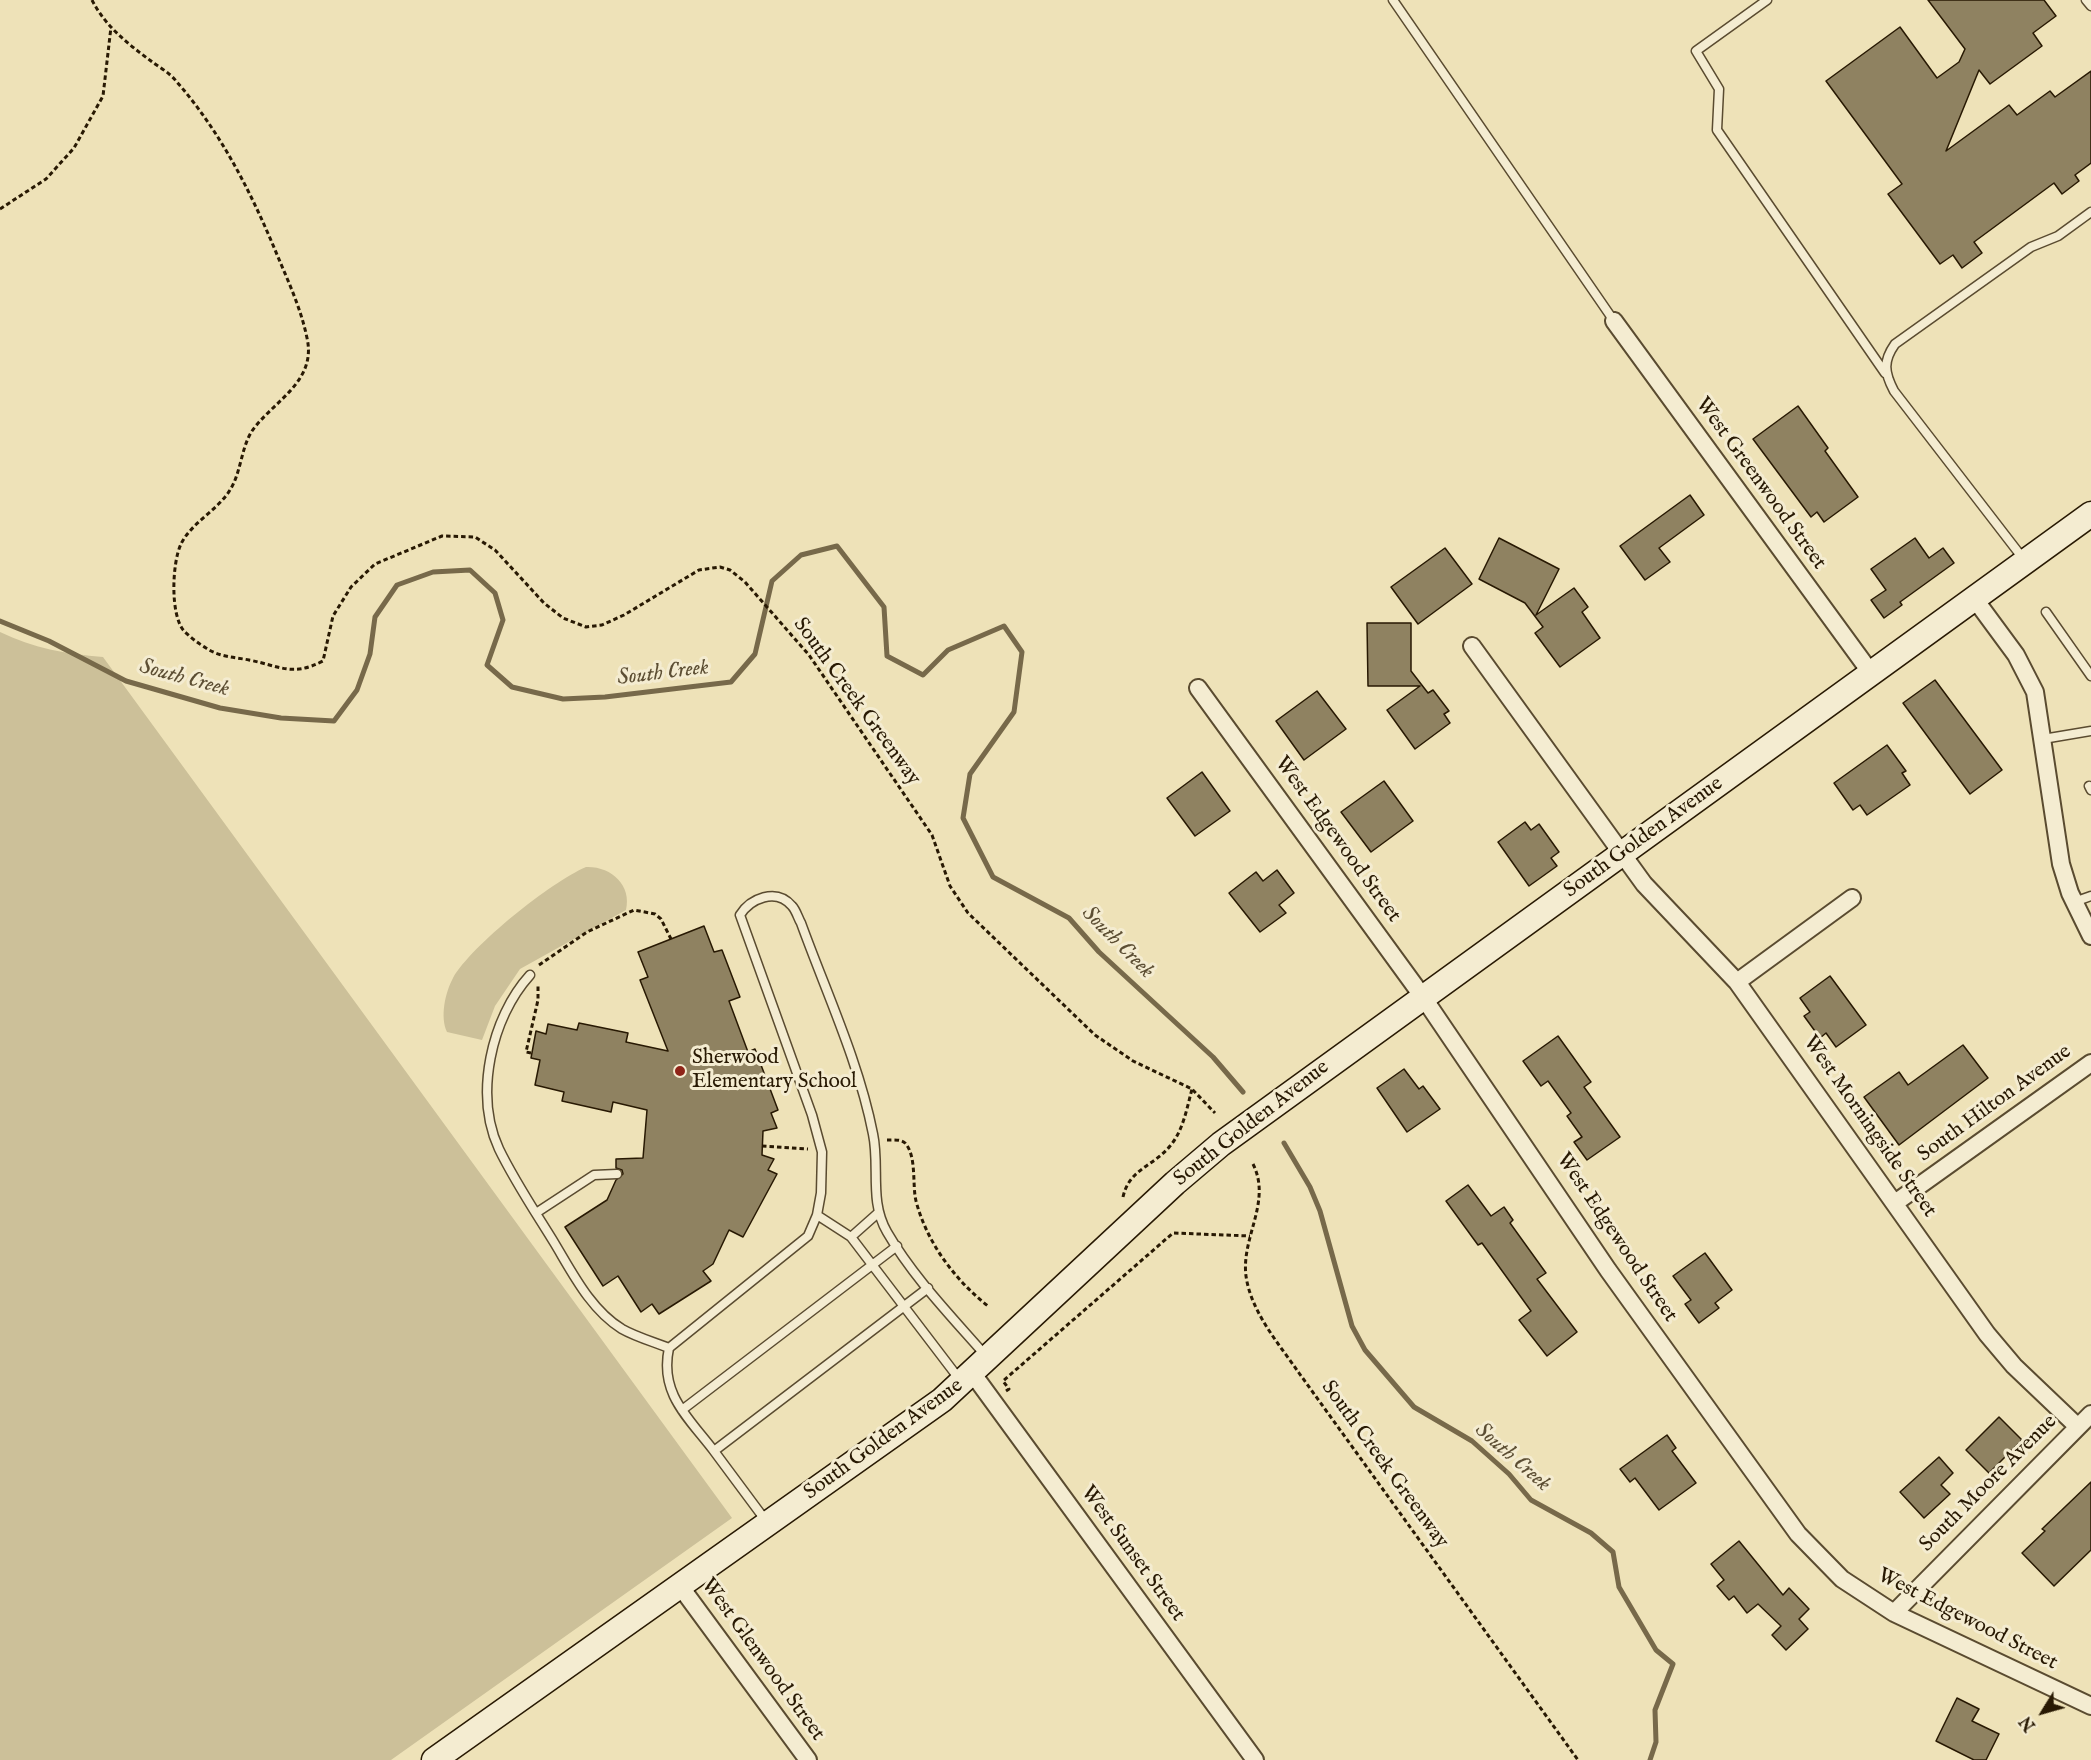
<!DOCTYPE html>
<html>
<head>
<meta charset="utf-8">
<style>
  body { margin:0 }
  #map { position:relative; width:2091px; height:1760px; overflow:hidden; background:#eee2b8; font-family:"IM FELL English",serif }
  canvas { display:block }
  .north { position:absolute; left:2013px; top:1682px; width:60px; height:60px; -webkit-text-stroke:4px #f4ecd1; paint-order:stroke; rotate:233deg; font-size:16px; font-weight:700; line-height:24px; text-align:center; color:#281903 }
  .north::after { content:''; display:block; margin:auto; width:21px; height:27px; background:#281903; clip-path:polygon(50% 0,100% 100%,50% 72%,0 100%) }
</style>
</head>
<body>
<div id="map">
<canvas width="2091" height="1760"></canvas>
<div class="north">N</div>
</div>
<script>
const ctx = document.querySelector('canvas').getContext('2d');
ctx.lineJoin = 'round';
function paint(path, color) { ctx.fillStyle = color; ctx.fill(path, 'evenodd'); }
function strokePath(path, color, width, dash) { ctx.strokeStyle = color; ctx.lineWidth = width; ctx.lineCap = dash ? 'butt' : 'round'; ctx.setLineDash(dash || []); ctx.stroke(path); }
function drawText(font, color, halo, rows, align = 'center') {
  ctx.font = font + ' "IM FELL English",serif'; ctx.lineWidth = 6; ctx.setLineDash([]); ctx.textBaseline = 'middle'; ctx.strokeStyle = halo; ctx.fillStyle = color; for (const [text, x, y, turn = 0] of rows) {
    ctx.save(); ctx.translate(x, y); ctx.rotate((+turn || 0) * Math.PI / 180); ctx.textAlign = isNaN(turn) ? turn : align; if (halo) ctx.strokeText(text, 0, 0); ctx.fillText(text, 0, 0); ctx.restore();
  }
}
paint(new Path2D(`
  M0,632C33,648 66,654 103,657L732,1518L391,1760H0Z
  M586,867C611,866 632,885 626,910L520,969L495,1006L482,1040L447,1032C440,1017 445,993 453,978C472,945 551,882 586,867Z`), '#ccc099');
strokePath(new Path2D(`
  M0,621L49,641L126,681L220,708L281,718L334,721L357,690L370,654L375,617L397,585L433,572L470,570L495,593L503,620L487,665L512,687L563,699L605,697L731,682L755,654L772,581L801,555L837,546L884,607L887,656L923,675L948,650L1004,626L1022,652L1014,712L970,774L963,818L993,877L1069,918L1099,952L1213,1057L1243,1092
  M1284,1143L1310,1187L1320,1211L1352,1326L1365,1350L1414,1407L1472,1441L1509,1474L1531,1500L1591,1533L1613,1552L1619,1587L1656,1650L1673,1664L1655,1710L1656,1742L1650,1760`), '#77694a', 5);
const building = new Path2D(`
  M1928,0H2044L2056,16L2033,33L2042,46L1990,84L1979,70L1946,151L2009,105L2017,115L2050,91L2055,97L2091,71V163L2075,175L2079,181L2062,194L2054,183L1974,242L1982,253L1962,268L1953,255L1940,264L1888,194L1902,184L1826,81L1900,27L1937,78L1959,62L1965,49Z
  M1798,406L1828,448L1825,451L1858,497L1824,522L1817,512L1811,517L1753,439Z
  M1690,495L1704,515L1659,548L1670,562L1645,580L1620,546Z
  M1499,538L1559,569L1536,615L1574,588L1588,607L1582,612L1600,638L1560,667L1535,633L1543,627L1525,603L1479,579Z
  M1915,538L1929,558L1943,548L1954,563L1900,602L1902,605L1884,618L1871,600L1886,590L1871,569Z
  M1445,548L1472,584L1418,624L1391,587Z
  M1367,623H1411V671L1428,693L1433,690L1449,711L1444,714L1450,723L1415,749L1387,710L1420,686H1368Z
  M1935,680L2002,770L1970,794L1903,703Z
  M1317,691L1346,729L1304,760L1276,721Z
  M1887,745L1906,771L1902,773L1910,785L1867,815L1860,805L1853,810L1834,783Z
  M1202,772L1230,811L1195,836L1167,798Z
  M1384,781L1413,821L1371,852L1341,812Z
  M1525,822L1531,830L1539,824L1559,852L1551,858L1557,866L1529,886L1498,842Z
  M1277,870L1294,893L1279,905L1286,913L1260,932L1229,893L1256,872L1263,881Z
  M704,926L714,952L722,950L740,997L729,1001L748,1052L755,1049L778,1110L771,1113L777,1128L763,1131L762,1155L774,1159L768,1170L777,1174L743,1237L729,1230L713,1264L703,1271L711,1281L659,1314L652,1304L641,1312L618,1276L603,1286L565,1227L607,1200L616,1180L623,1174L622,1170L616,1168V1159L643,1158L647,1110L613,1102L611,1112L562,1101L564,1092L535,1085L540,1060L531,1058L536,1031L546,1034L548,1024L577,1030L579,1023L628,1033L626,1042L668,1051L640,980L648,977L638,952Z
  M1830,976L1866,1025L1836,1047L1826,1033L1820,1038L1804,1016L1810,1012L1800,998Z
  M1558,1036L1591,1082L1584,1087L1620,1137L1587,1160L1574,1142L1582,1137L1567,1116L1571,1113L1548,1081L1541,1086L1523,1061Z
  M1963,1045L1988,1078L1899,1145L1864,1097L1899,1072L1908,1085Z
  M1404,1069L1419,1089L1423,1086L1440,1109L1407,1132L1377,1088Z
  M1468,1185L1491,1216L1504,1207L1513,1220L1510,1223L1546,1273L1537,1279L1577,1332L1547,1356L1519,1320L1531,1311L1482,1243L1478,1245L1446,1201Z
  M1705,1253L1732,1290L1715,1303L1719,1308L1699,1323L1685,1304L1691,1300L1673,1276Z
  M1999,1417L2022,1440L1989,1473L1966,1450Z
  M1667,1435L1676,1448L1672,1451L1696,1483L1659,1510L1635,1478L1630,1482L1620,1469Z
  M1939,1457L1953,1473L1941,1485L1950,1494L1924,1518L1900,1492Z
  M2091,1482V1550L2054,1586L2022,1553L2045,1531L2042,1529Z
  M1739,1541L1783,1595L1789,1588L1809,1609L1799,1619L1808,1629L1786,1650L1772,1635L1781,1626L1758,1604L1747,1613L1734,1596L1729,1600L1717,1586L1724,1580L1711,1564Z
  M1957,1698L1979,1709L1972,1721L1999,1734L1986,1760H1974L1936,1741Z`);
paint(building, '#8f8261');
strokePath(building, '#281903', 1.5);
const lane = new Path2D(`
  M1393,0L1614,321
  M1767,0L1696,51L1719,89L1717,130L1885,373
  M2086,0L2091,6
  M2025,561L1894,391C1884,372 1883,361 1895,344L2031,247L2058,236L2091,212
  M2046,612L2091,676
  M2043,739L2091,731
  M2089,786L2091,790
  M2074,902L2091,896
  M530,975C491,1018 474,1095 499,1149C515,1182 536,1213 555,1244C573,1274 591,1310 622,1329C636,1337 654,1342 669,1348
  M536,1213L594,1175L617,1174
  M817,1215L851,1237L960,1380
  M851,1237L878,1213
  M928,1288L714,1451C689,1418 659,1394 669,1348L808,1236L817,1215L821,1193L822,1152L812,1115L740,915C750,899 776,887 792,906C796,910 798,918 801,923C826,992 859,1062 873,1134C880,1167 869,1201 887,1232C913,1277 952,1317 986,1356
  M682,1410L897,1246
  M714,1451L766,1521`);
const street = new Path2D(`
  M1614,321L1871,673
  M1974,598L2016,655L2035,692L2061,864L2070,893L2091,936
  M1472,646L1644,884L1737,982L1987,1334L2014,1366L2078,1427
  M1198,688L1423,997L1608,1270L1798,1534L1842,1579L1894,1613L2091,1706
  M1737,982L1852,898
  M1895,1203L2091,1063
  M973,1374L1255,1760
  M680,1586L808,1760
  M1894,1613L2091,1414`);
const secondary = new Path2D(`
  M434,1760L942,1400L1175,1183L1221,1144L2091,514`);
strokePath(lane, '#5a4b30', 11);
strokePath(street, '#5a4b30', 20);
strokePath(secondary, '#281903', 27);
strokePath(new Path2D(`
  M92,0C105,26 128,44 151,61C159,67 170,73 176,81C221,132 252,194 278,257C289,283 301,309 307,338C317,382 273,401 252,431C241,448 241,473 230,490C218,510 191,523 181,544C172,563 170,615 184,631C190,637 199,644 206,648C219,657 234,657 249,660C280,666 292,677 323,661L333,616L351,587L375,564L442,536L475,537L495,550L544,603L563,618L586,627L602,625L624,615L699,570L720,567L730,570L745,582L809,655L932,835L950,886L968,913L1095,1035L1133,1061L1192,1089L1215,1113
  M0,209L46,179L74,148L103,96L111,27
  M539,965L587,932L634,910L655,914L661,919L671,939
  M531,1053L526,1052L538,1000V986
  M887,1140C893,1140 901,1139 905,1143C917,1156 912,1185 916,1201C927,1243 955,1280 988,1306
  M762,1146L808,1149
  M1253,1164C1272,1202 1241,1237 1246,1276C1251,1312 1279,1344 1299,1373L1578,1760
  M1123,1197C1129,1169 1154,1166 1170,1146C1183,1131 1187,1108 1192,1089
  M1006,1391L1009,1389L1003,1381L1173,1233L1250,1236`), '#281903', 3, [4.5, 3]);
strokePath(lane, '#f4ecd1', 8);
strokePath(street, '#f4ecd1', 16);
strokePath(secondary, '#f4ecd1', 24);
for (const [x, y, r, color] of [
  [680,1071,6,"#8f2418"]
]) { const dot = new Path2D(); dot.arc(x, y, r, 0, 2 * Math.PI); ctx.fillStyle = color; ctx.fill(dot); strokePath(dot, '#f4ecd1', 2); }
drawText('21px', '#281903', '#f4ecd1', [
  ["West Greenwood Street",1760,484,54],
  ["South Creek Greenway",856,702,54],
  ["South Golden Avenue",1644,838,-36],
  ["West Edgewood Street",1337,840,54],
  ["South Hilton Avenue",1995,1104,-36],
  ["South Golden Avenue",1252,1124,-38],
  ["West Morningside Street",1869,1127,55],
  ["West Edgewood Street",1616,1238,56],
  ["South Golden Avenue",884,1440,-36],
  ["South Creek Greenway",1384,1465,54],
  ["South Moore Avenue",1989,1484,-45],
  ["West Sunset Street",1132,1554,54],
  ["West Edgewood Street",1967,1620,27],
  ["West Glenwood Street",762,1660,54]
]);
drawText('21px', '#281903', '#f4ecd1', [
  ["Sherwood",692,1059],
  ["Elementary School",692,1083]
], 'left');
drawText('italic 22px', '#5c4e33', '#f4ecd1', [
  ["South Creek",663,674,-7],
  ["South Creek",184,679,15],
  ["South Creek",1117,943,45],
  ["South Creek",1512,1458,41]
]);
</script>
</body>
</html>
